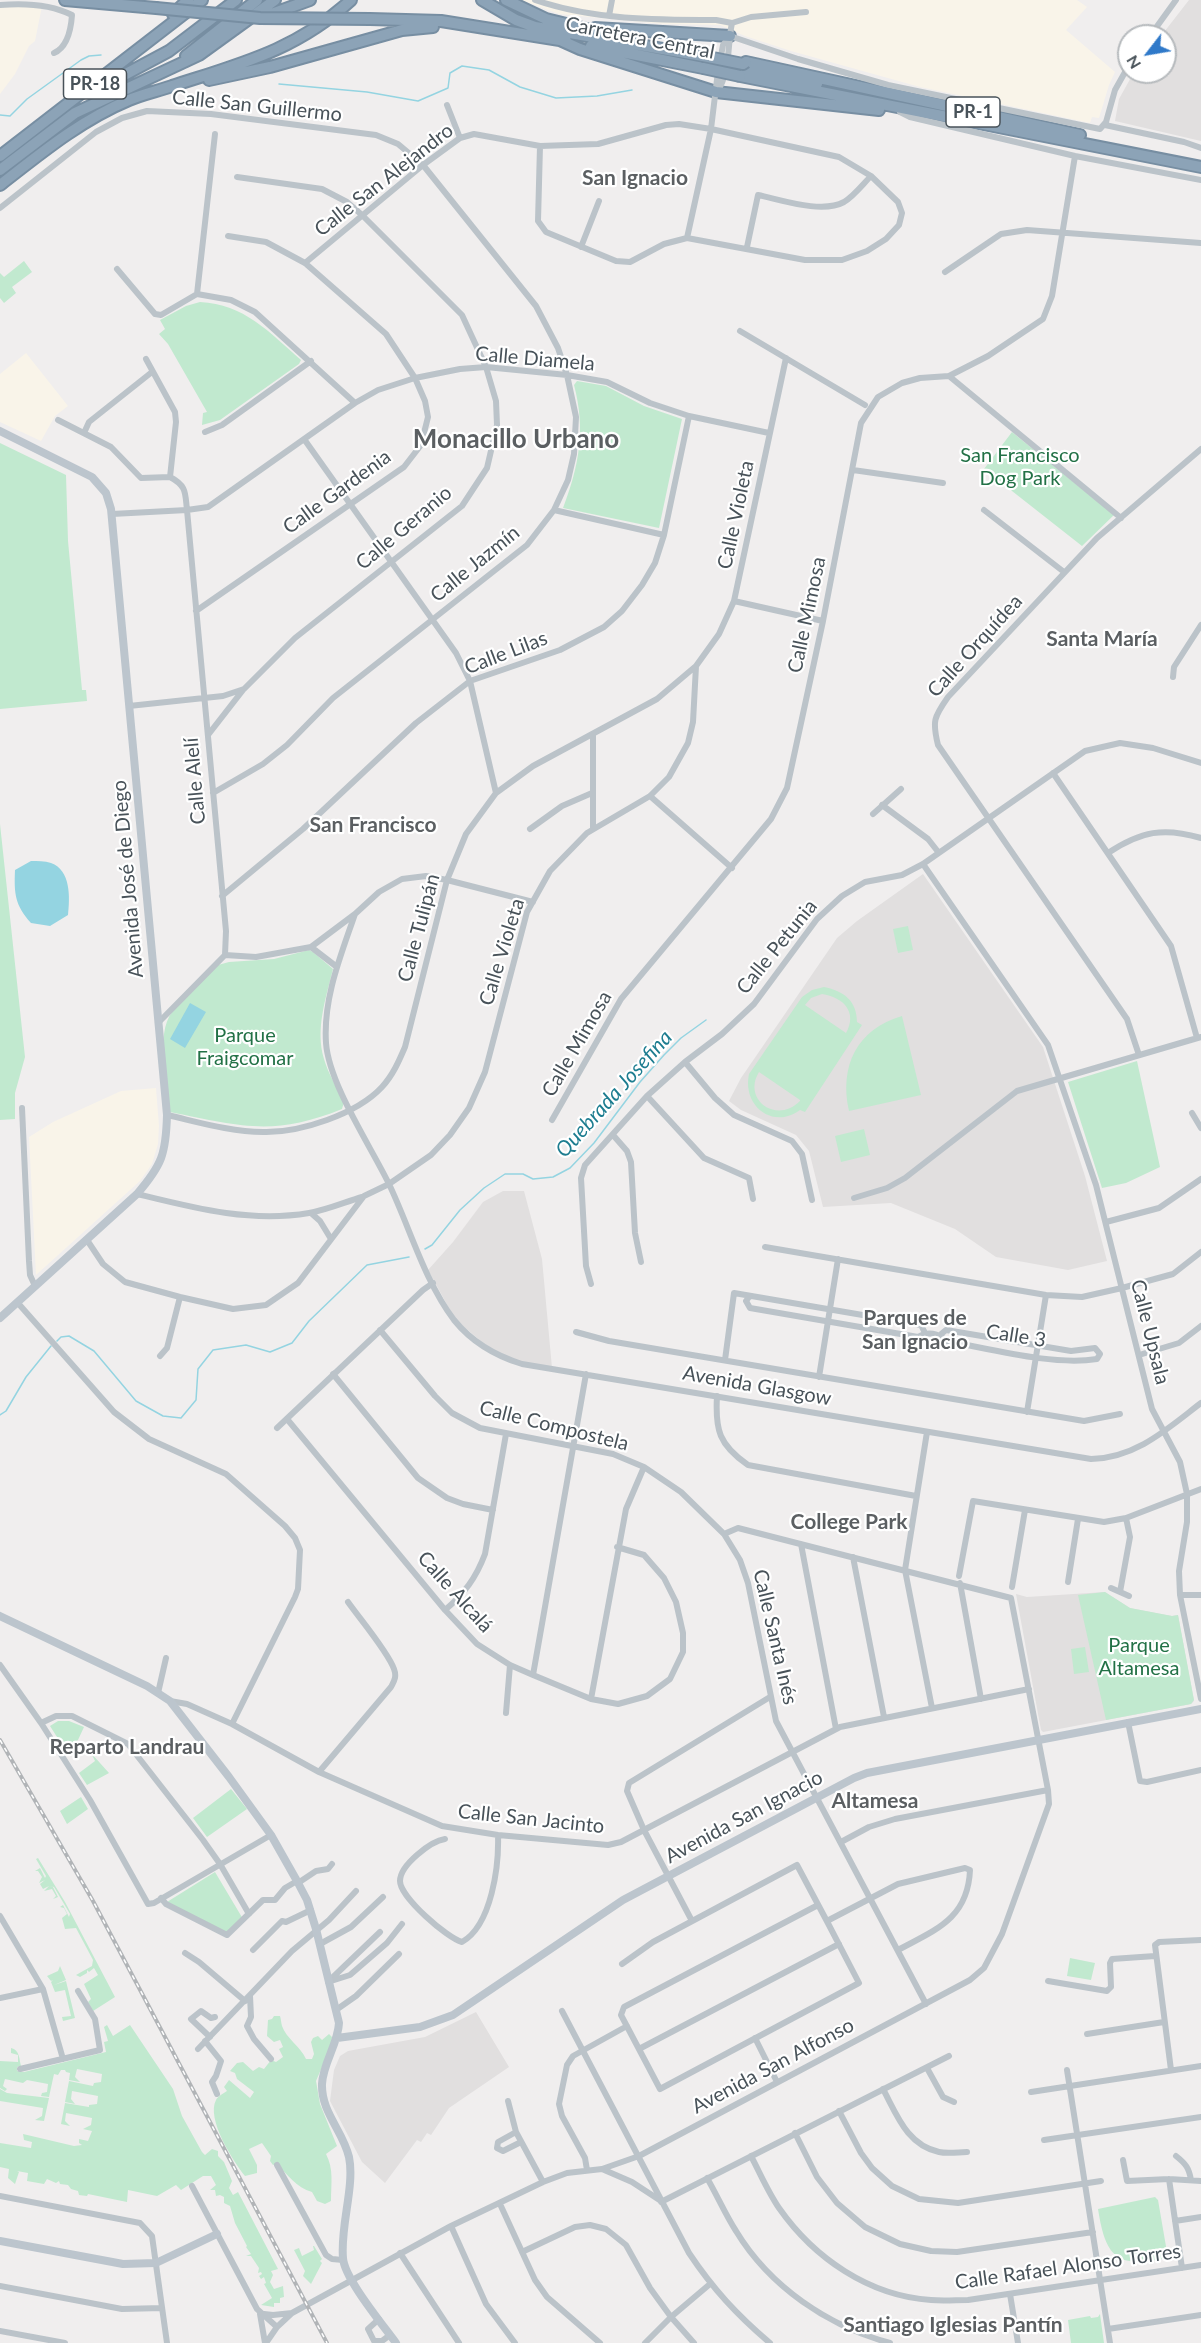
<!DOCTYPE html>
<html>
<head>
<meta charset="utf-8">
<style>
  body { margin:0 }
  #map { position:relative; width:1201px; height:2343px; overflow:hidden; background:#f0eeee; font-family:Lato,sans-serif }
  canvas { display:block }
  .north { position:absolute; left:1117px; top:24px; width:60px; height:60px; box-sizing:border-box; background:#fff; border:2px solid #b6babd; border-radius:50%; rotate:239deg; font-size:16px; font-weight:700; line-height:24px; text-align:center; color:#485259 }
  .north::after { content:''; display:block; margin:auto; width:21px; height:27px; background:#2f79c9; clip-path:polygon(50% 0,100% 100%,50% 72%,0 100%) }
</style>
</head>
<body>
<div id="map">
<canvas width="1201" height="2343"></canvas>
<div class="north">N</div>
</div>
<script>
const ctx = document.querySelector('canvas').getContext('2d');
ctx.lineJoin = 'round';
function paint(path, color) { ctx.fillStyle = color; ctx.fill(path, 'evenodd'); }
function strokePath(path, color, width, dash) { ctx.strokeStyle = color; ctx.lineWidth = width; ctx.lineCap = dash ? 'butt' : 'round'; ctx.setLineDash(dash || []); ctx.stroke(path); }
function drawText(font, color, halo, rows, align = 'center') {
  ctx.font = font + ' Lato,sans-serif'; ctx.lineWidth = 4.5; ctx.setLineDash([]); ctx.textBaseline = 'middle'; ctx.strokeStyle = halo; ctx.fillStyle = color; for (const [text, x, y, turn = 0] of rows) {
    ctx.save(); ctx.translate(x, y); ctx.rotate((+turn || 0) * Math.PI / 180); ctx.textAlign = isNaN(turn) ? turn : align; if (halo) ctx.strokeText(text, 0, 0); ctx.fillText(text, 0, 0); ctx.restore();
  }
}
paint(new Path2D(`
  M521,0H1077L1087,7L1066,30L1115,72L1109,85L1099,118L1092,117L1090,123L920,87L791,51L745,36L720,25L663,24L559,14Z
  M0,5L42,6L35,41L29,46L15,74L0,94Z
  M26,353L68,406L55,416L41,441L0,422V374Z
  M156,1088L159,1126L158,1144L152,1164L140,1181L36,1275L29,1137L53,1122L121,1091Z`), '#f9f4e9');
paint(new Path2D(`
  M1189,0H1201V141L1115,121L1119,99L1134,72H1165V36H1161Z
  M923,874L1043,1047L1085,1176L1107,1261L1068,1270L996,1257L955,1229L891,1203L823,1207L809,1151L796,1135L741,1110L729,1101L741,1078L837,938L857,921Z
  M503,1191H524L542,1259L552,1368L523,1363L490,1349L455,1319L428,1270L453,1242L483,1202Z
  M1105,1592L1130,1608L1172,1616L1178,1615L1194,1701L1191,1704L1043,1732L1041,1730L1016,1594L1027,1597Z
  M476,2012L509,2067L449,2108L431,2135L427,2133L421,2142L417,2140L385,2183L362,2162L330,2101L334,2070L340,2056L348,2051L425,2037Z`), '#e1dfdf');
paint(new Path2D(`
  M24,261L32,272L12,287L16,293L4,303L0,298V273L4,277Z
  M200,302C244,304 269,332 301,360L299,364L220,420L202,425L203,413L207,412L168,344L159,334L165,329L160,320L186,306Z
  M577,381L606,386L644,406L682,419L659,528L563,508C579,466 586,430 574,385Z
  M1012,432L1114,515L1082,546L984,469Z
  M0,443L66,475L68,541L82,690H86L87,701L0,709Z
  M0,824L25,1057L15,1093V1119L0,1120Z
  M908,926L913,950L898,953L893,929Z
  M309,950L313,952L333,969C326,998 315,1029 324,1059C328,1073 337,1088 344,1102L342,1109C273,1137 240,1126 170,1112C167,1084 155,1035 172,1012L218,965L229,962L274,959Z
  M824,987C844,991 857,1001 857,1022L862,1025L805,1112L800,1110C773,1130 742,1106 749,1074L802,997L812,990ZM822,994C843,997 858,1012 846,1033L805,1005L811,998ZM759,1072L800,1100V1101C776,1125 742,1099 759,1072Z
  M902,1016L921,1095L849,1111C839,1066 857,1029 902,1016Z
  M1137,1061L1160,1167L1126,1183L1102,1188L1068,1082Z
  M864,1129L870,1155L841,1162L835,1136Z
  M1105,1592L1130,1608L1172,1616L1178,1615L1194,1700L1191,1704L1106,1720L1078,1595Z
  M1085,1647L1089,1672L1074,1674L1071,1649Z
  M58,1721H69L84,1727L78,1740L64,1748L50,1726Z
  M91,1753L109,1773L87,1785L79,1773L95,1761Z
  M231,1789L247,1809L207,1837L193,1818Z
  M81,1797L88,1809L67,1824L60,1811Z
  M38,1858L65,1902L115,1997L93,2011L88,2002L91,1999L84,1984L98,1975L94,1968L89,1972L87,1970V1973L80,1977L76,1975L92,1966L93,1960L76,1928L65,1929L62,1918L67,1914L64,1908L60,1907L63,1905L69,1917L70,1914L54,1887L49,1886L53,1887L58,1897L53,1899L56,1896L52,1889L44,1891L49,1886L43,1889L40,1884L45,1880L39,1883L42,1877L38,1871H35L40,1868L45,1878L46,1876L36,1859Z
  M215,1872L243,1919L227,1934L167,1902Z
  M1070,1958L1095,1963L1091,1980L1067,1976Z
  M60,1966L66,1980L54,1985L66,1981L75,2018L63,2021L62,2017L71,2016L65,1990L55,1992L51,1982L53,1980L51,1981L47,1976L58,1971Z
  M274,2016H280C281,2019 281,2022 282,2026C286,2038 300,2046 306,2059H312L314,2054L311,2042L313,2038L318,2036L322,2040L329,2034L332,2037L331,2046L316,2081L320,2104L337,2146L326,2154C334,2169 331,2184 331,2201L325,2204L317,2201L312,2192C296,2188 288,2174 276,2164L273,2165L270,2161L271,2156L262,2143L249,2149L257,2165V2173L245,2176C233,2161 206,2119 216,2100C218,2096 224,2093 227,2091L224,2087L229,2080L250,2098L254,2092L237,2079L235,2073L230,2071L237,2063L243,2062L253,2071L259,2067L264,2069L271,2060L276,2062L283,2057L279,2049L283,2047L280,2040L274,2042L267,2036L268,2020L272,2019Z
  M107,2025L113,2036L130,2025L173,2089L182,2116L202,2152L205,2155L212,2149L218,2151V2156L224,2162L232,2181L229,2188L233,2195L238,2192L278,2269L271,2271L273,2275L270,2282L274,2289L283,2286L284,2297L280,2298V2303H274V2307L261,2305L272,2298L264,2284L266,2283L264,2277L261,2279L259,2276L262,2274L261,2272L258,2273L259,2268L251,2256H246L251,2254L246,2247L247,2246L235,2223L230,2206L224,2203V2197L220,2195L216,2196L215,2190H210L216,2185L211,2176H203L181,2190L176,2185L157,2196L128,2190L127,2202L88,2194L87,2196L79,2195L78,2191L71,2189L68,2185L60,2184L59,2181L56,2183L47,2179L44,2184L27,2181L28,2173L17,2171L19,2172L15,2184L8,2178L9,2169L0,2167V2143L31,2148L32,2142L24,2140L23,2134L74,2146L82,2145L79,2143V2139L88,2141L92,2131L83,2129L91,2125L92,2118L66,2113L65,2121L70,2126L61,2124L65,2103L89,2107V2105L97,2104L98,2096L72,2091L71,2099L75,2104L65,2102L69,2081L93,2086L94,2083L101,2082L102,2074L77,2069L75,2077L80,2082L69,2080L70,2073L66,2072L65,2070H61L58,2075L54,2074L49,2097L41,2096L42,2093L47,2092L48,2084L27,2080L23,2083L5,2079L3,2086L7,2089L5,2091L0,2088V2061L18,2062V2055L11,2053V2048C20,2050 19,2059 21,2066L17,2067V2071L24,2072L106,2052L104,2042L108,2041L104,2027Z
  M0,2089L7,2093L49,2098L44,2121L35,2120L42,2116L43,2108L0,2101Z
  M1155,2197L1158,2200L1168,2258C1118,2268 1106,2260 1098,2209Z
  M313,2246H314L322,2259L320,2261L322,2263L311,2284L303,2276L305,2271L294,2250L299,2248L302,2256L314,2250Z
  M1100,2314L1104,2343H1071L1068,2320L1090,2316L1091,2318L1098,2317Z`), '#c1e9cf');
paint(new Path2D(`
  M31,861C37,861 45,861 51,863C71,870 70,898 68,915L50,926L31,923C15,905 14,894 15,870Z
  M190,1003L206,1012L185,1048L170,1039Z`), '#94d4e1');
strokePath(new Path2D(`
  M279,84L367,92L418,101L448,88L450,73L462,66L489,70L520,87L556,98L597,96L632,90
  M0,115L10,116L27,99L81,60L89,56L101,55
  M425,1249L432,1245L460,1210L484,1188L505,1174H523L533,1179L553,1177L570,1168L594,1143L640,1082L664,1055L681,1038L706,1020
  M57,1341L61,1337L69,1336L94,1351L136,1401L163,1416L181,1418L196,1400L198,1369L213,1350L246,1345L270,1352L292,1343L309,1321L367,1265L409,1257
  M0,1415L6,1411L26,1377L51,1346`), '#94d4e1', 1.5);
const highway = new Path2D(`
  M65,0L156,8
  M482,0L516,20L535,27L703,56
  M506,0L546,19L603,33
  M173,14L188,0
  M266,16L310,0
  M370,19L441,21L566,41
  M595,28L730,36
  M560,40L580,49L716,92L879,110
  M591,46L703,68
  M186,56L257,0
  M746,62L1080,135
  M741,68L817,84
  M740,76L1201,167
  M209,80L270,67L402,30L433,27
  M96,90L169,51L236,0
  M0,156L202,0
  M0,170L75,113L199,55L275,0
  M0,185C41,153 81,120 129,100C143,94 158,91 172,86C240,64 297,50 351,0`);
strokePath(highway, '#778ea2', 14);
strokePath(new Path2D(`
  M535,0C593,20 655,20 716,20L732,23
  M0,5C24,3 50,4 72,15C71,29 68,47 54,53
  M609,16L612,0
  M732,23L751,17L806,12
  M730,36L798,59L888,85L1100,129L1106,122L1115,90L1129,65
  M1150,36L1176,0
  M720,61L723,45L730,36
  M717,92C731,71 727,46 732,23
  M447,105L460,138
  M900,112L910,117L1075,156L1201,180
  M1105,125L1184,142L1201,148
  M0,208L96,132L122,118L147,111L211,114L376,135L398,144L423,165L536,306L558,348L567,375L576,417L574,454L568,480L554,510L527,545L333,698L287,745L263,764L213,793
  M687,238L711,129L718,71
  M581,247L599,201
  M747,247L758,195C782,200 822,214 844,202C854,196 863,184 871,176
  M305,263L423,165L460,138L474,134L540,146L598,144L666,125L679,124L711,129L839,157L871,176L898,202L902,213L899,225L886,239L867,251L842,260H805L687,238L664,244L630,262L616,261L546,232L538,221L540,146
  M117,269L155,314L161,315L197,294
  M945,272L1001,234L1027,230L1201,243
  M197,294L231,300L255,312L355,403
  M197,294L215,134
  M740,331L865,405
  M146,359L175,412L176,422L170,477
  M949,376L1121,518
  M58,420L111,447L141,478L170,477
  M205,432L222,425L311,361
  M84,433L89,422L152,372
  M304,439L456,653L470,681L496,793
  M853,470L943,483
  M554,510L664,535
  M984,510L1064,572
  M112,514L187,510L208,507L355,403L378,390L415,378L460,369L486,367L567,375L607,382L650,403L689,416L769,433
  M734,601L823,621
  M196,611L404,467L421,445L428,417L425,401L415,378L386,334L305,263L266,242L228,236
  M1173,677L1174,667L1201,625
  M129,706L223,696L244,689L295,638L462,506L487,468L497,425L496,401L486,367L462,315L362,215L347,202L322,189L237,177
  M208,735L243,690
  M1053,773L1171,946L1197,1038
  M650,796L732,868
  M882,805L928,839L939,853
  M873,814L901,789
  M530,829L562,806L592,793
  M593,829V734
  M1108,853C1141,831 1164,827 1201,838
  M923,864L1048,1045L1096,1185L1152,1409L1180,1462L1187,1494V1522L1179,1571L1180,1595L1201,1699
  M222,896L303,829L416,723L470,681L560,650L604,627L622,611L642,585L655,563L664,535L689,416
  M355,914C341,955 323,998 326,1043C329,1084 370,1145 389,1184C410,1228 424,1280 454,1320C471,1341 496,1356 522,1364L1091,1459C1136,1458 1167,1429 1201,1403
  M311,947L337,967
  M225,955L256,957L311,947L355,914L379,892L402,879L426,876L447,880L533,902
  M158,1023L225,955L226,931L187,510C185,493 187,486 170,477
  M1139,1055L1127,1019L938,745C932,721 934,717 948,697L1097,538L1201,449
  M685,1062L715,1098L734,1115L792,1141L802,1154L812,1200
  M647,1096L704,1158L749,1178L753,1199
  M22,1108L29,1261L30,1275L35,1286
  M1192,1113L1201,1128
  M167,1115C198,1122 231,1132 263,1132C300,1133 357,1114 382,1087C393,1075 399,1061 405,1047L447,880L466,834L496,793L533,766L657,699L696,666
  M552,1120L621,999L771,819L787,788L823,621L861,423L878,397L902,383L920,378L949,376L988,356L1043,319L1052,296L1075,156
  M613,1135L627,1151L631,1162L635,1233L641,1262
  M137,1194C194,1208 250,1223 309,1213C327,1210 345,1202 362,1197
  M854,1198L887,1188L905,1178L1017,1091L1201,1037
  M311,1213L320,1221L331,1239
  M1106,1222L1159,1208L1201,1179
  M87,1240L103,1264L125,1282L180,1297L233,1309L266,1305L298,1283L364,1196L389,1184L431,1155L450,1135L469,1108L485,1072L527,912L550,871L587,833L650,796L669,777L688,743L693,722L696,666L719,634L734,601L786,358
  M765,1247L1046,1295L1082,1297L1122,1288L1173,1274L1201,1252
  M591,1284L586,1266L581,1178L585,1165L647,1096L685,1062L722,1034L754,1004L817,919L842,896L865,882L902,875L923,864L1085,751L1120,743L1153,748L1201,763
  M749,1297L746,1301L750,1308L918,1337C928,1331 938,1333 946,1341C991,1349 1053,1366 1097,1359L1100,1354L1095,1348L1071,1351L946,1330L940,1335
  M17,1302L114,1412L149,1439L226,1474L285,1526L295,1538L300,1550L298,1589L295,1597L232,1724
  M380,1330L435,1396L452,1413L480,1428L613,1454L644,1467L681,1492L724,1534L740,1560L748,1583L776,1721L926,2004
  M576,1332L609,1341L1084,1421L1120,1414
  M1139,1355L1179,1343L1201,1326
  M160,1356L167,1348L180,1297
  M725,1360L734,1293L921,1325L925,1333
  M333,1374L418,1478L447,1498L463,1504L493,1510
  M819,1377L838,1259
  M717,1396C715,1430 719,1445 748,1465L916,1496
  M1027,1412L1046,1295
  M287,1419L445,1610L477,1644L510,1665L533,1675L591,1699L618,1704L647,1696L670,1679L683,1652V1633L676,1602L664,1578L644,1555L617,1547
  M277,1428L423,1290L433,1283
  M927,1432L905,1570L932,1708
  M801,1544L836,1729
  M853,1557L884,1717
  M959,1576L973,1501L1104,1522L1126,1518L1201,1489
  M1068,1582L1078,1519
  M960,1583L981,1699
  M1012,1587L1025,1510
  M1111,1588L1129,1596
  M1120,1592L1130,1537L1126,1518
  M1180,1595H1201
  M445,1610C464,1594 476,1578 485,1554L506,1434
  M0,1665L41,1723L90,1800L148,1904L154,1903L271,1835
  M533,1675L586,1374
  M158,1693L166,1658
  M591,1699L626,1509L644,1467
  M170,1701L187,1704L232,1724L319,1772L442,1826L498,1835L608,1845L621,1842L840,1727L1029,1689
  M506,1713L510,1665
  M1128,1722L1140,1781L1147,1782L1201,1770
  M41,1723L56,1716H72L128,1744L203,1840L220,1864L249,1914
  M319,1772L391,1687C394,1681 397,1677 394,1669C388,1652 360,1619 348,1602
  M445,1839C431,1841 400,1865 400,1881C400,1897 447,1938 462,1942C492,1925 499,1865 498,1835
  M841,1842L869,1827L895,1819L1048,1790
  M298,1883L316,1871L328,1869L332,1864
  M161,1898L166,1904L227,1935L263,1900H275L285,1888L297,1881
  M0,1916L43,1989L63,2059
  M692,1921L644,1830L627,1791L629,1783L770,1697
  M827,1921L898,1884L965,1868L970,1870C968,1919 935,1930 898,1950
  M320,1944L351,1927L383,1897
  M253,1950L282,1921L286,1922L311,1910
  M185,1953L199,1962L245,2001
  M622,1964L653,1942L797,1865C818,1904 839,1944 859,1983L660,2089L621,2015L624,2007L818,1905
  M331,1979L380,1932
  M1048,1981L1107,1991L1111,1987L1110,1963L1112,1959L1155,1956
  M328,1982L350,1975L387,1943L402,1924
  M250,1996L251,2017L247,2026L254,2039L271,2059
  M0,1998L43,1989
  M336,2010L356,1996L399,1954
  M562,2011L689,2253C713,2289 737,2315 770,2343
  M1087,2034L1164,2022
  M210,2037L191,2019L201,2011L211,2018L215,2017
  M755,2038L777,2082
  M205,2041L221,2061L216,2076L212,2082L217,2094
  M198,2049L292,1951L329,1920L356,1891
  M639,2049L839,1944
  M927,2068L943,2097L954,2102
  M20,2069L100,2050L95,2019L78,1991
  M1067,2070L1110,2343
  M1171,2070L1155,1945L1159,1942L1201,1940
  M883,2089C897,2115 907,2145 939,2152C948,2154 959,2152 967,2152
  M1031,2092L1201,2066
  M508,2101L516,2132L543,2182
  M839,2111L861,2153L872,2168L892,2186L919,2199L958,2203L1101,2181
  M516,2132L498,2142L497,2148L503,2151L521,2142
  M795,2133L817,2177L837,2203L865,2227L900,2244L931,2251L957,2252L1093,2232
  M1044,2140L1201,2117
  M751,2156C760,2173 768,2192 779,2208C814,2258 869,2296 931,2300C943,2301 956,2300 968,2300L1201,2265
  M1176,2156C1186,2164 1189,2168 1191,2180
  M1123,2160L1127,2181L1169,2179L1201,2181
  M277,2165L326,2255L332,2259L343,2260
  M602,2169L632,2182L661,2201
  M587,2170L585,2158L562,2116L559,2104L567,2065L573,2056L627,2026
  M707,2178C717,2195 725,2214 736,2231C770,2287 828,2326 890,2343
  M1169,2179L1182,2268
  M192,2186L257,2309L277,2327
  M0,2196L140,2223L152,2236L167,2343
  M661,2202L949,2056
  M500,2204L535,2280L547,2297L600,2343
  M1175,2221L1201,2217
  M451,2226L486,2304L515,2343
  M522,2252L575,2227L590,2225L606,2229L626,2245L650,2288L671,2317L694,2343
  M400,2253L459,2343
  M0,2286L122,2309L162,2308
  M1010,2294L1018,2343
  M260,2314L265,2343
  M264,2314L273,2315L292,2313
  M379,2319L368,2329L374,2341H382L390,2335
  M1108,2329L1201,2315
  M0,2331L65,2343
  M266,2343L277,2327L292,2313L451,2226L543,2182L567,2173L602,2169L639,2156L970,1980L984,1968L1002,1934L1049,1804L1048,1790L1011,1598L738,1528L724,1534
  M645,2343L671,2317L710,2284`), '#bbc3c9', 6);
strokePath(new Path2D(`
  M0,431L92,477L106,493L111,509L167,1115C166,1154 162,1165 137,1194L0,1318
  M0,1616L147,1686L170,1701L229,1777L271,1835L297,1881L307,1900L316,1929L339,2023C338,2044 323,2063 322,2084C321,2112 343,2131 349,2157C355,2186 340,2226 343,2258C344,2278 383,2325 396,2343
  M337,2038L420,2027L453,2015L623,1900L854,1778L867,1773L1201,1709
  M0,2241L123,2264L156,2263L217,2234`), '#bcc5cd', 8);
strokePath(highway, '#8ca3b7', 10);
const rail = new Path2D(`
  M0,1740L93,1901L327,2343`);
strokePath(rail, '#b1b4b7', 4);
strokePath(rail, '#fff', 1.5, [4.5]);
const highwayBridge = new Path2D(`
  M156,8L260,18L370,19
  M703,56L743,64L746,62
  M703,68L740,76`);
strokePath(highwayBridge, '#778ea2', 14, []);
strokePath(highwayBridge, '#8ca3b7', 10);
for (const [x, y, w] of [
  [95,84,63],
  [973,112,54]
]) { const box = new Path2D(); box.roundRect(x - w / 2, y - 15, w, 30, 4.5); ctx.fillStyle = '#fff'; ctx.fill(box); strokePath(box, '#485259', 1.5); }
drawText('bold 18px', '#485259', null, [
  ["PR-18",95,84],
  ["PR-1",973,112]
]);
drawText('20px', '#485259', '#fff', [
  ["Carretera Central",640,38,11],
  ["Calle San Guillermo",257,106,6],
  ["Calle San Alejandro",384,180,-38],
  ["Calle Diamela",535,359,5],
  ["Calle Gardenia",337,492,-36],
  ["Calle Violeta",736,515,-78],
  ["Calle Geranio",404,528,-40],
  ["Calle Jazmín",475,564,-39],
  ["Calle Mimosa",807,615,-78],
  ["Calle Orquídea",975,646,-48],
  ["Calle Lilas",506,653,-21],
  ["Calle Alelí",195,781,-95],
  ["Avenida José de Diego",128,879,-95],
  ["Calle Tulipán",419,928,-75],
  ["Calle Petunia",777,947,-51],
  ["Calle Violeta",502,952,-73],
  ["Calle Mimosa",577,1044,-60],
  ["Calle Upsala",1150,1332,76],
  ["Calle 3",1016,1336,9],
  ["Avenida Glasgow",757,1386,10],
  ["Calle Compostela",554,1426,14],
  ["Calle Alcalá",455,1592,48],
  ["Calle Santa Inés",775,1637,77],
  ["Avenida San Ignacio",744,1817,-28],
  ["Calle San Jacinto",531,1819,6],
  ["Avenida San Alfonso",773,2066,-28],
  ["Calle Rafael Alonso Torres",1068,2267,-8]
]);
drawText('20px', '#227146', '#fff', [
  ["San Francisco",1020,456],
  ["Dog Park",1020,479],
  ["Parque",245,1036],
  ["Fraigcomar",245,1059],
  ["Parque",1139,1646],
  ["Altamesa",1139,1669]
]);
drawText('bold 21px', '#5b5f62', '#fff', [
  ["San Ignacio",635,178],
  ["Santa María",1102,639],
  ["San Francisco",373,825],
  ["Parques de",915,1318],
  ["San Ignacio",915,1342],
  ["College Park",849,1522],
  ["Reparto Landrau",127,1747],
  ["Altamesa",875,1801],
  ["Santiago Iglesias Pantín",953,2325]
]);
drawText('italic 21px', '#1d7d90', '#fff', [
  ["Quebrada Josefina",614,1094,-48]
]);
drawText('bold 26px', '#5b5f62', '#fff', [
  ["Monacillo Urbano",516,440]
]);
</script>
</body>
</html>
